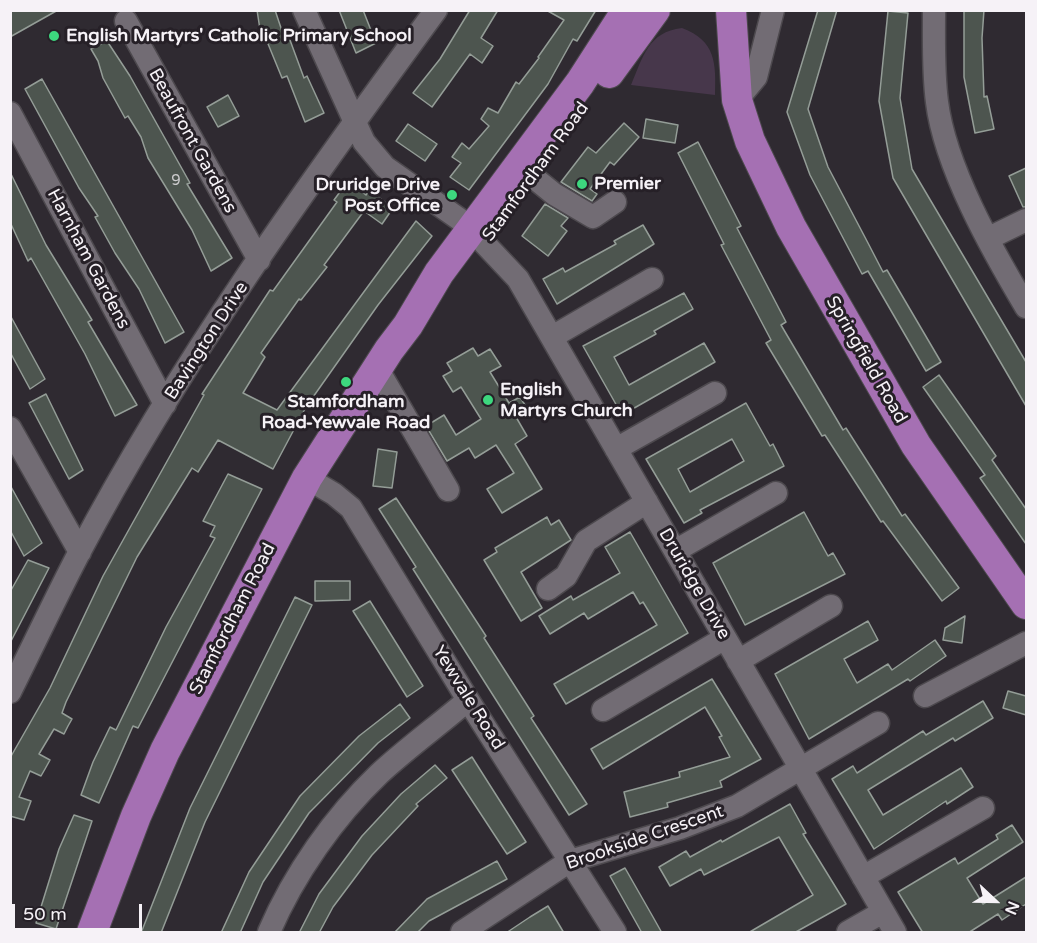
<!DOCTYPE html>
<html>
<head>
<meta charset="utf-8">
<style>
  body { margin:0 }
  #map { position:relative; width:1037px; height:943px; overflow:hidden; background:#2f2a31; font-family:"Varela Round",sans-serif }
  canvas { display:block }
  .frame { position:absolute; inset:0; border:12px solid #f6f2f7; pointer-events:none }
  .north { position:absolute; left:965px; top:871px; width:60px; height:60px; -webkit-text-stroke:4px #262027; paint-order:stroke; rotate:112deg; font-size:16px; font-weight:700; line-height:24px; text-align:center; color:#f6f2f7 }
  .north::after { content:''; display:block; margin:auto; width:21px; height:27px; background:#f6f2f7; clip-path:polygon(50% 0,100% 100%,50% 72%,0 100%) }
  .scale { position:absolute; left:12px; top:904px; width:130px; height:27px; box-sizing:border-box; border:3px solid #f6f2f7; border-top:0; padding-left:8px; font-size:18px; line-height:21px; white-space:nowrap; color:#f6f2f7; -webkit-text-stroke:4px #262027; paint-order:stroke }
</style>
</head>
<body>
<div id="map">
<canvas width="1037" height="943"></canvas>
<div class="frame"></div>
<div class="north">N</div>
<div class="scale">50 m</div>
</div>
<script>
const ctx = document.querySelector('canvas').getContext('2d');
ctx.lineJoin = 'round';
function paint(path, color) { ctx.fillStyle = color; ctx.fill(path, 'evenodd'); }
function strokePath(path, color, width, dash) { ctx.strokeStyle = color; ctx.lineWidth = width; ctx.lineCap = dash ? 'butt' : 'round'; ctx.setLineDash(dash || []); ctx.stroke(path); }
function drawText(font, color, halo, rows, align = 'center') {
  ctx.font = font + ' "Varela Round",sans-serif'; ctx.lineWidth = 6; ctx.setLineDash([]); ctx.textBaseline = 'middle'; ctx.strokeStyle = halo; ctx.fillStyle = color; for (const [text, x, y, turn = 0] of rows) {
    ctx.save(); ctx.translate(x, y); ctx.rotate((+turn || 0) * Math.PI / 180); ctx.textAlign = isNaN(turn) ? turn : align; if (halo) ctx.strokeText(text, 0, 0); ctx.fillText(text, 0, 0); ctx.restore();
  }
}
paint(new Path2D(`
  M682,28C716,41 716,63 715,95L631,85C643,57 648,32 682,28Z`), '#47374b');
const building = new Path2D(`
  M10,10H58L10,37Z
  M257,10H275L283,34L287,32L304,78L307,76L324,113L305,122L287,76L282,78L264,34L261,36Z
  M339,10H363L376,43L356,53Z
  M470,10H498L481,38L493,46L482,63L470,54L432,107L413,93L440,59Z
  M546,10H596L577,41L573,39L548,84L469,190L450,177L461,163L452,157L462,143L469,149L489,126L481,119L488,108L498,113L516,82L519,84L539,58L538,57L564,20Z
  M818,10H837L808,109L828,167L868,243L883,272L887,270L941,362L926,371L868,271L862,274L810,175L787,112Z
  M964,10H984L982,38L984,97L987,96L994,129L975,133L964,77Z
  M888,11L908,13L900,98L912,169L1026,362V406L893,178L879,101Z
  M107,41L130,76L190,183L187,184L232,258L211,271L192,230L148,158L141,137L128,116L125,118L103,78L98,61L91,49Z
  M42,79L184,332L165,343L139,289L115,253L95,217L98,216L79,188L25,89Z
  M228,95L239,116L218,127L207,107Z
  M646,119L678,125L675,143L643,138Z
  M624,123L639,137L614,165L610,162L590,189L597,194L592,201L561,182L588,147L596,153Z
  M408,124L437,144L425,161L396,141Z
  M698,142L741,226L737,228L786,322L781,325L843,430L846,428L902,516L905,514L959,588L942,601L883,521L881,522L825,435L822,436L766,343L771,340L721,245L724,244L678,153Z
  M1026,168V207H1023L1009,176Z
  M10,172L46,245L92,320L88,322L137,405L115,416L85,354L31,258L28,261L10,222Z
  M348,181L366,195L369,190L393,208L382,224L364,211L324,265L327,267L301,300L299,299L261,353L265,357L243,393L277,410L416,221L432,236L378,305L306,407L273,469L218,440L198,472L192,468L137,557L66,702L62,713L72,719L68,726L64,734L54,729L39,754L50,760L45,769L41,776L30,771L19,797L31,801L24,820L10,816V758L50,688L103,576L204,395L202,394L270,290L273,291L337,202L334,200Z
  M545,204L568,218L561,226L567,231L548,256L522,236Z
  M643,225L654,244L557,304L543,279L563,268L565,272L616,244L614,241Z
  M684,293L693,309L654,331L656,334L614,357L629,385L704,343L715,362L622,415L583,346Z
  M10,315L45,379L30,389L10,352Z
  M473,348L478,356L490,349L501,366L490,372L509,403L520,397L528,410L516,417L527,436L515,444L542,489L502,513L487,489L514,473L496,445L475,458L469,448L447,461L426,426L444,415L456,435L481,419L461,387L453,392L443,376L452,371L447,363Z
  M939,375L996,456L992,460L1026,509V544L980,478L985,475L923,387Z
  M46,394L83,470L69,479L29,403Z
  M746,403L770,446L773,444L784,466L700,510L702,513L684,523L646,459ZM732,439L744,461L690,492L678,469Z
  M378,449L397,452L392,488L373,486Z
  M228,474L262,489L138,728L133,726L99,803L81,795L93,762L110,727L116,730L166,627L215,538L210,536L215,526L203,521Z
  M10,485L42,543L24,556L10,530Z
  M396,498L486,636L484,638L534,716L531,718L587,804L569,815L413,569L416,567L379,509Z
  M804,512L828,556L833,553L845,574L745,625L713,563Z
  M547,517L551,525L559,520L571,540L521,572L542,608L521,621L484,560L497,552L495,548Z
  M630,532L688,633L566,704L554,684L657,625L643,602L640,604L633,592L588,619L584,613L550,634L539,616L571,596L573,600L620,573L605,547Z
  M28,560L49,568L10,643V592Z
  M315,581H350V600L315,601Z
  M295,597L312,605L205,822L161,933H141L190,808Z
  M370,601L423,686L407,697L353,611Z
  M965,616L962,643L943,640L945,628Z
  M868,621L878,640L844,659L857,683L888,664L892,670L935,640L946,656L910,681L908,679L809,739L775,674Z
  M712,679L761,759L720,781L722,787L667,803L668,807L630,817L624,792L680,777L679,772L730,757L719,737L722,736L705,707L603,769L591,749Z
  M1008,691L1026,696V715L1003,708Z
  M983,701L993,718L955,741L953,738L868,790L883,815L961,768L973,787L947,804L946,801L874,849L832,779L853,766L857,773L923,731L926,735Z
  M400,704L410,718L378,743L309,813L263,882L240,933H221L249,872L300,796L359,736Z
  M472,757L526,842L507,854L452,770Z
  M435,765L447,778L416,804L418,806L372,855L333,907L319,933H299L319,894L362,836L401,794Z
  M790,804L806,833L803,834L846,904L794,933H748L813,895L779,837L704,875L701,869L670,886L659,867L686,851L690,857L721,840L722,842Z
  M74,815L92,821L56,929L36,923L59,849Z
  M1012,825L1023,842L967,878L983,904L1026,877V904L1002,920L998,914L968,933H923L898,892L955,858L958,864L998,839L996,835Z
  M497,861L507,879L429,921L417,933H394L427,899Z
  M625,868L653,917L662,933H642L610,876Z
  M548,906L564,933H506L530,917Z`);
paint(building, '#4d554f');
strokePath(building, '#949d97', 1.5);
const minor = new Path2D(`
  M304,10L364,142L385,167L472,228
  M934,10C934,41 933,72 937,102C945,167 992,250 1026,307
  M126,21L259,260
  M737,100L756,77L773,10
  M10,113L165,404
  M533,177L554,194L593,217L615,202
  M989,238L1026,220
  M484,243L518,279L895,932
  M552,337L652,279
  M377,368L448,490
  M10,428L80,552
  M616,449L715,393
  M307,478L334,494L351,508L468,700L615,932
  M675,551L776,493
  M548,589L566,576L586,541L647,502
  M738,661L831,606
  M10,692C33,646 55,599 79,553C179,363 309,183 436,10
  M925,696L1026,643
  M603,710L725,638
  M863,877L983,808
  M269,932C294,874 334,817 379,774C407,748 439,725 468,700
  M462,932L570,861L680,828L737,806L878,723
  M848,932L883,912`);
const major = new Path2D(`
  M731,10L737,100L750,141L791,227L916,445L1026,604
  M609,73L655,10
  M92,932L136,816L165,751L307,478L389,350L408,325L439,273L580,83L627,10`);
strokePath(minor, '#4d494e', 25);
strokePath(major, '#4d494e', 32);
strokePath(minor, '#726c74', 22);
strokePath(major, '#a570b3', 30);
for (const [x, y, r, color] of [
  [54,36,6,"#3dd77e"],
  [582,184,6,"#3dd77e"],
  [452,195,6,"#3dd77e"],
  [346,382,6,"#3dd77e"],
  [488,400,6,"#3dd77e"]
]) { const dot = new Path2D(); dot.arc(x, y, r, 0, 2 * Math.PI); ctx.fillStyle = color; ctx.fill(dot); strokePath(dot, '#262027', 2); }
drawText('15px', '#cccbcd', null, [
  ["9",176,181]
]);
drawText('bold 18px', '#f6f2f7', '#262027', [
  ["English Martyrs' Catholic Primary School",66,36],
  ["Premier",594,184],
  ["Druridge Drive",440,185,"right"],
  ["Post Office",440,206,"right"],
  ["English",500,390],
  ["Martyrs Church",500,411],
  ["Stamfordham",346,402,"center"],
  ["Road-Yewvale Road",346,423,"center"]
], 'left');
drawText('18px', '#f6f2f7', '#262027', [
  ["Beaufront Gardens",192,141,61],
  ["Stamfordham Road",536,172,-54],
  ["Harnham Gardens",88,259,62],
  ["Bavington Drive",207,341,-57],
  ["Springfield Road",866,360,60],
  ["Druridge Drive",694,584,60],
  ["Stamfordham Road",233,619,-63],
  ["Yewvale Road",468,698,58],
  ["Brookside Crescent",645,838,-19]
]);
</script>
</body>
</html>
